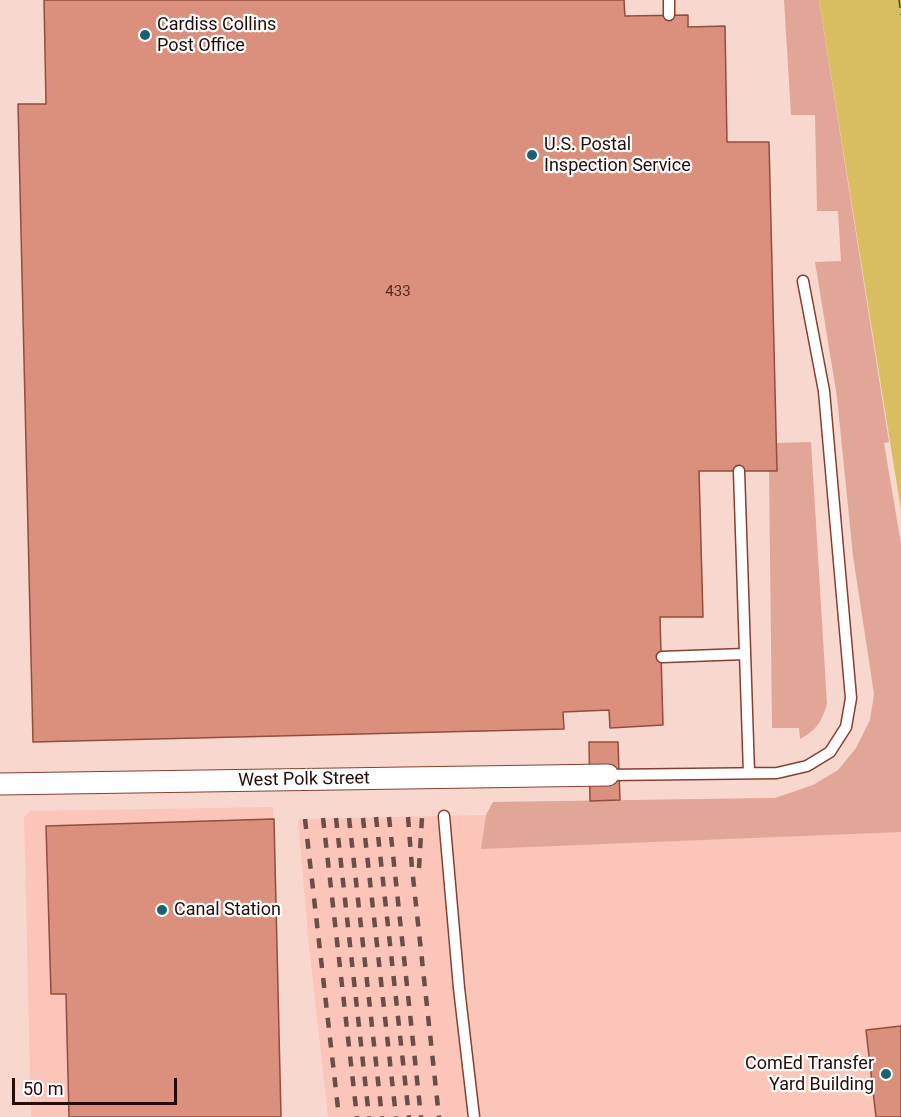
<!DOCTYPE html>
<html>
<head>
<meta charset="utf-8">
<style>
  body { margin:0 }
  #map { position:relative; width:901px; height:1117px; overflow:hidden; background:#f8d7cf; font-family:Roboto,sans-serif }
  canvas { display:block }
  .scale { position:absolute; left:12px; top:1078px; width:165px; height:27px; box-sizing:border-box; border:3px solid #270b06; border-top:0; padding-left:8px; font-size:18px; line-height:21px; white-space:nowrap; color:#270b06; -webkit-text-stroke:4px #fff; paint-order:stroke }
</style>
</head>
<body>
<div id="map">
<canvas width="901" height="1117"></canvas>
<div class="scale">50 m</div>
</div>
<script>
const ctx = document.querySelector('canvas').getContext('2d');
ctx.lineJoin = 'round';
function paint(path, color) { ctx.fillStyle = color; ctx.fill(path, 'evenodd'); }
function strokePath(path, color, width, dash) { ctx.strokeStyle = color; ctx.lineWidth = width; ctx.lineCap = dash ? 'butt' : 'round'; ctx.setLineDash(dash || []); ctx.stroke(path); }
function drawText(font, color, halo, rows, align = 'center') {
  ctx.font = font + ' Roboto,sans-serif'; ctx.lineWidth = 4.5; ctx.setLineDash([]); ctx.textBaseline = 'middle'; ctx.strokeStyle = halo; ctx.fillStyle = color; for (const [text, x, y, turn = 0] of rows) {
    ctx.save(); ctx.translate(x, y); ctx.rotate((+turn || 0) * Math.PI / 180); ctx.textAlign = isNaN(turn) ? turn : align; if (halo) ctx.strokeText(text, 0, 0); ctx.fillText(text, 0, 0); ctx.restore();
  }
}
paint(new Path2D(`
  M901,796V1117H328L309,946L298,819L486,815L493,802Z
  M273,807L281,1117H31L24,818L27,814L30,811Z`), '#fbc5b9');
paint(new Path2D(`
  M784,0H819L889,442L884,443L901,544V832L481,849L486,815L493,802L775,798L813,785L838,770L856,748L870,720L874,694L853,556L837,397L815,262L841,261L838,211H817L815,115H791Z
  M811,442L827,704C822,721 816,731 800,739L799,728H772L769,471L777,470V443Z`), '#e1a698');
paint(new Path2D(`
  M819,0H901V510Z`), '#d8bd61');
strokePath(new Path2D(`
  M899,0L901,15`), '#544922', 1.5, [8, 6]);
const building = new Path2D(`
  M44,0H624L625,16L688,15V27L725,26L727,142H769L777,471H699L703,617H660L663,725L610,728L609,710L563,712L564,729L33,742L18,104H46Z
  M589,742H618L620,800L590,801Z
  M274,819L281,1117H69L66,994H51L46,826Z
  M901,1026V1117H876L866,1030Z`);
paint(building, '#db8f7d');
strokePath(building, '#934d3e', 1.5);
const lane = new Path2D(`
  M669,0V15
  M739,471L749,773
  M662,657L745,654
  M608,775L777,773L807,766L830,752L846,727L851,698L824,391L803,281
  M444,816L459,988L474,1117`);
const street = new Path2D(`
  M0,784L608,775`);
strokePath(lane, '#854032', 13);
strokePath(street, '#854032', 23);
strokePath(lane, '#fff', 10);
strokePath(street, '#fff', 21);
strokePath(new Path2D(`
  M376,817L409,1117
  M389,817L421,1117
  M408,817L412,868L439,1117
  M323,818L357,1117
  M336,818L369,1117
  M349,818L382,1117
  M363,818L396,1117
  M305,819L339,1117
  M419,868L422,817`), '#6c4e48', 4.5, [10, 10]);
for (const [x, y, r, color] of [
  [145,35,6,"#196270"],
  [532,155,6,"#196270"],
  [162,910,6,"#196270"],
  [886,1074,6,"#196270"]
]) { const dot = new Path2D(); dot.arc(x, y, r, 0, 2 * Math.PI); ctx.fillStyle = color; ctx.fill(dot); strokePath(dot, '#fff', 2); }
drawText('15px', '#542c24', null, [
  ["433",398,292]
]);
drawText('18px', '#270b06', '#fff', [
  ["Cardiss Collins",157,25],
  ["Post Office",157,46],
  ["U.S. Postal",544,145],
  ["Inspection Service",544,166],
  ["Canal Station",174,910],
  ["ComEd Transfer",874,1064,"right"],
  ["Yard Building",874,1085,"right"]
], 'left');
drawText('18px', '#270b06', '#fff', [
  ["West Polk Street",304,780,-1]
]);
</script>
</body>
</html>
